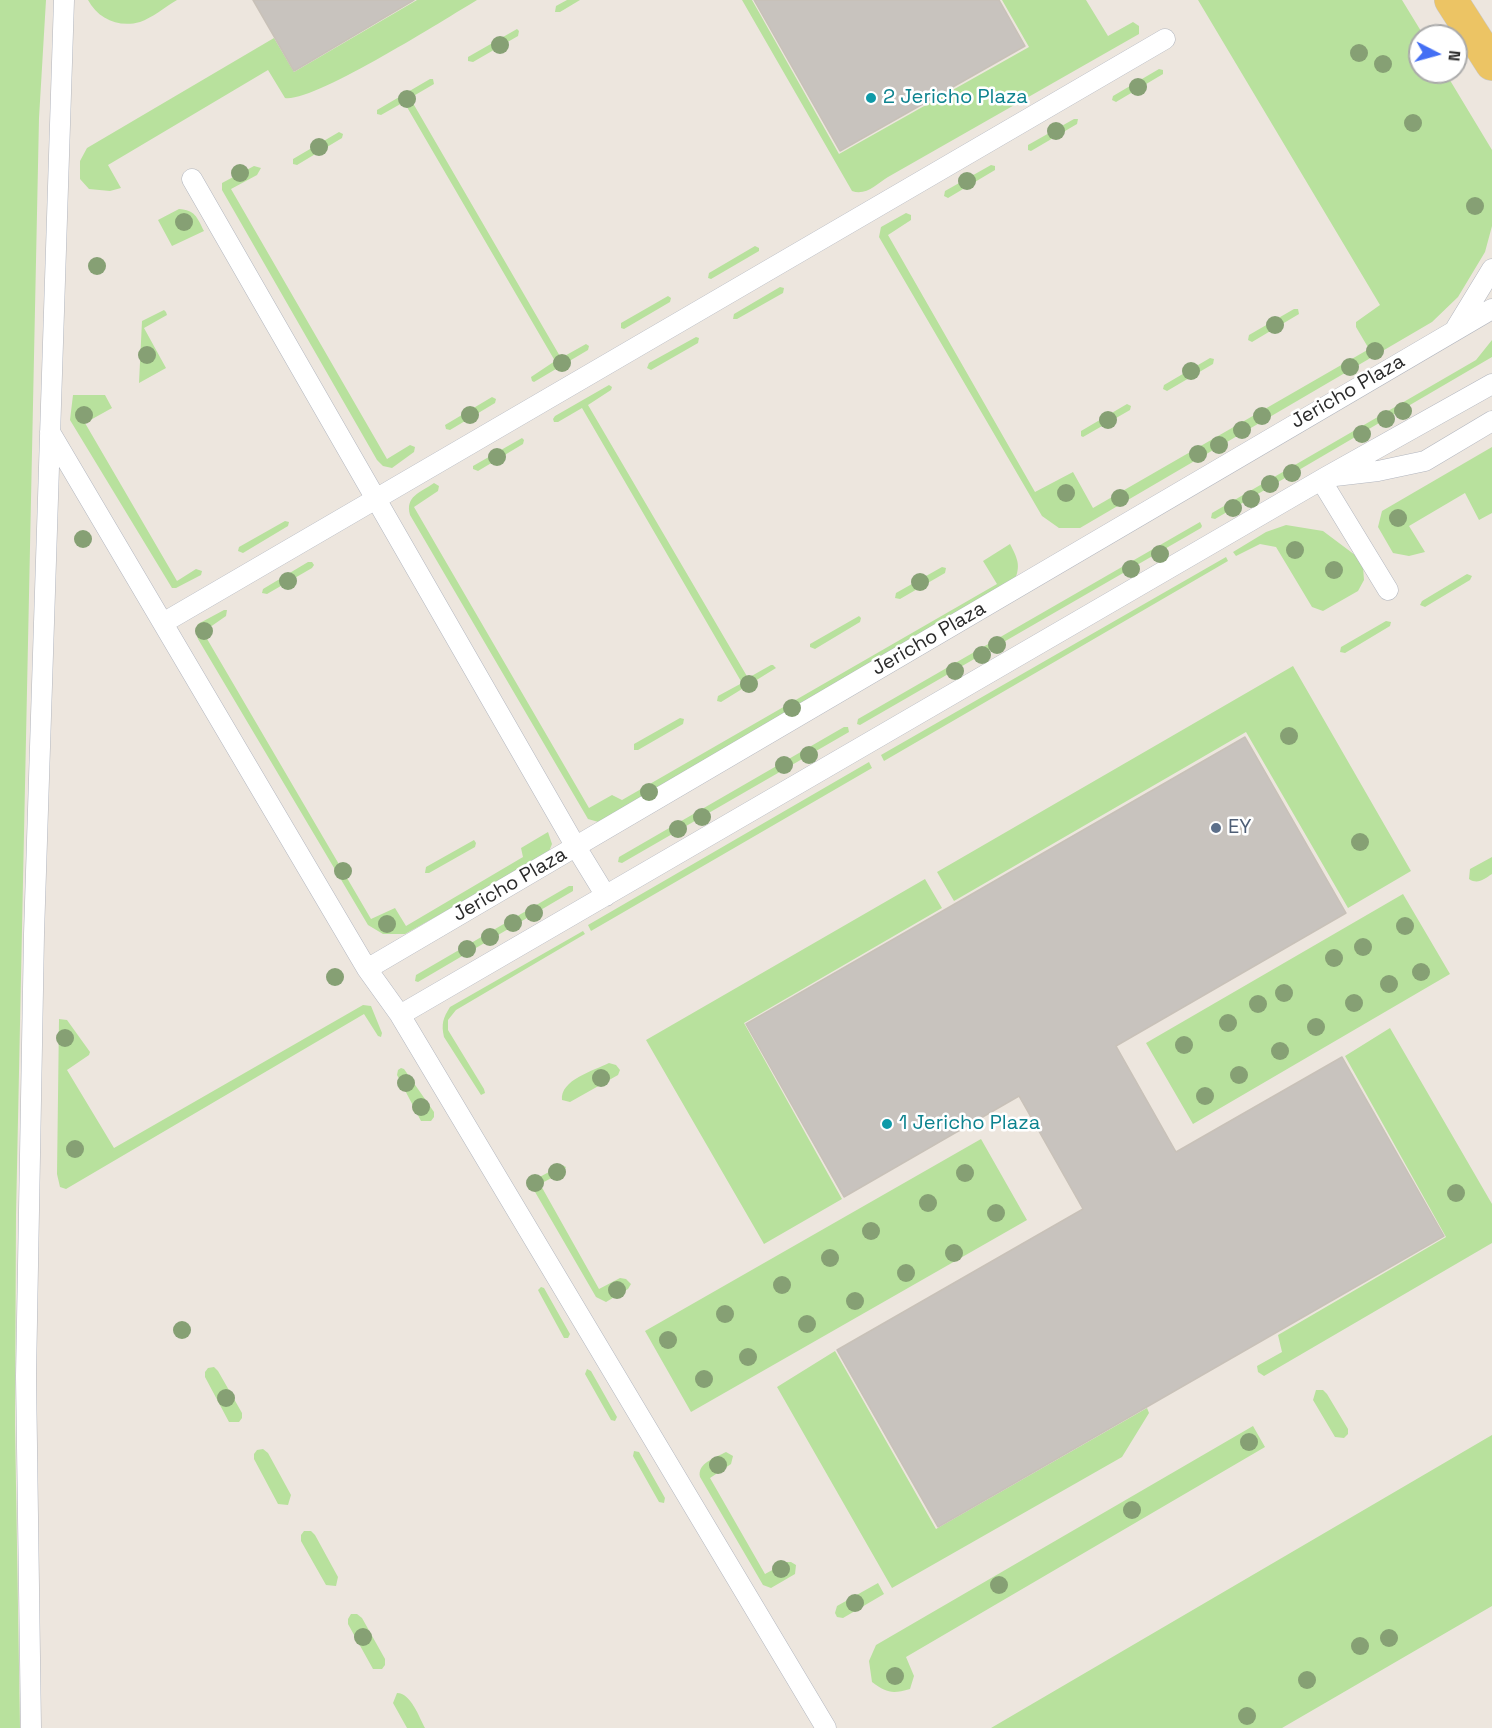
<!DOCTYPE html>
<html>
<head>
<meta charset="utf-8">
<style>
  body { margin:0 }
  #map { position:relative; width:1492px; height:1728px; overflow:hidden; background:#ede6de; font-family:"Space Grotesk",sans-serif }
  canvas { display:block }
  .north { position:absolute; left:1408px; top:24px; width:60px; height:60px; box-sizing:border-box; background:#fff; border:2px solid #aaa; border-radius:50%; rotate:96deg; font-size:16px; font-weight:700; line-height:24px; text-align:center; color:#2b2b2b }
  .north::after { content:''; display:block; margin:auto; width:21px; height:27px; background:#446ff4; clip-path:polygon(50% 0,100% 100%,50% 72%,0 100%) }
</style>
</head>
<body>
<div id="map">
<canvas width="1492" height="1728"></canvas>
<div class="north">N</div>
</div>
<script>
const ctx = document.querySelector('canvas').getContext('2d');
ctx.lineJoin = 'round';
function paint(path, color) { ctx.fillStyle = color; ctx.fill(path, 'evenodd'); }
function strokePath(path, color, width, dash) { ctx.strokeStyle = color; ctx.lineWidth = width; ctx.lineCap = dash ? 'butt' : 'round'; ctx.setLineDash(dash || []); ctx.stroke(path); }
function drawText(font, color, halo, rows, align = 'center') {
  ctx.font = font + ' "Space Grotesk",sans-serif'; ctx.lineWidth = 5; ctx.setLineDash([]); ctx.textBaseline = 'middle'; ctx.strokeStyle = halo; ctx.fillStyle = color; for (const [text, x, y, turn = 0] of rows) {
    ctx.save(); ctx.translate(x, y); ctx.rotate((+turn || 0) * Math.PI / 180); ctx.textAlign = isNaN(turn) ? turn : align; if (halo) ctx.strokeText(text, 0, 0); ctx.fillText(text, 0, 0); ctx.restore();
  }
}
paint(new Path2D(`
  M0,0H46L39,118L16,1215L15,1425L20,1728H0Z
  M88,0H177C165,7 152,18 140,22C119,28 98,19 88,0Z
  M417,0H477C445,19 313,103 285,98L268,70L108,165L121,188L110,191L89,189L80,179V161L87,148L274,38L294,72Z
  M567,0H580L560,12H555L556,6Z
  M742,0H752L839,154L1029,47L1002,0H1086L1108,36L1133,22L1139,26V34L888,177C877,184 866,196 852,191Z
  M1198,0H1402L1424,36H1420V72H1445L1492,150V226L1485,252L1458,297L1432,322L1080,528H1059L1042,516L879,237L881,227L906,213L911,215V220L888,235L1035,492L1073,472L1093,508L1369,349L1356,327V322L1380,305Z
  M517,29L519,31L518,36L473,62L468,61V57Z
  M1159,69L1163,70V74L1116,102L1112,100L1113,96Z
  M430,79H433L434,84L410,98L561,358L586,344L589,346L588,350L534,382L532,381L531,377L555,361L404,102L381,115L377,114V110Z
  M1074,119H1078L1077,124L1031,151L1028,150V145Z
  M339,132L343,134L342,138L297,165L293,164V159Z
  M991,165L995,166V170L948,198L944,196L945,191Z
  M254,166L261,168L257,175L231,189L387,459L410,445L415,447L414,452L392,468L383,466L377,460L222,190V183Z
  M179,209C195,210 197,217 204,231L172,246L158,220Z
  M755,246L759,248V251L711,279L708,278L709,273Z
  M780,287L784,288L783,293L737,319H733L734,314Z
  M668,296L671,298L670,302L624,329L621,328V323Z
  M1294,309H1298L1299,314L1252,342L1248,340L1249,335Z
  M164,310L166,312L167,315L144,328L166,368L139,383L142,321Z
  M696,337L699,338L698,343L651,370L647,368L649,363Z
  M1492,340V357L1215,519L1211,518L1212,513L1476,360Z
  M1210,358L1214,359L1213,364L1167,391L1163,389L1164,385Z
  M609,385L612,387L611,390L588,405L748,678L771,665H773L776,668L721,702L717,701L718,696L742,683L582,408L558,422H554L553,419L555,416Z
  M73,395H105L112,408L85,423L177,581L196,569L202,571L201,575L176,588H172L70,420Z
  M492,397L496,399L495,403L450,430L446,429L445,425Z
  M1127,404L1131,406L1130,410L1083,437L1081,436V431Z
  M522,438L524,440L523,444L478,471L473,469V466Z
  M1492,447V513L1479,520L1465,493L1409,526L1425,552L1409,556L1393,553L1378,527L1382,511Z
  M434,483L439,486L438,491L414,507L589,808L612,795L622,800L997,584L983,561L1010,544C1019,561 1021,567 1013,584L602,823L588,819L410,515C405,496 420,493 434,483Z
  M285,521L289,522L288,526L243,553L238,551L239,547Z
  M1200,522L1202,526L1201,528L860,725L857,724L858,719Z
  M1286,525L1323,531L1355,555L1363,567L1364,580L1358,591L1323,611L1312,607L1276,547L1260,544L1236,556L1233,552L1266,532Z
  M1226,557L1228,561L884,761L881,755Z
  M308,562H312L314,565L312,568L267,594L262,593L263,589Z
  M942,567L946,568L945,573L900,599L895,598L896,593Z
  M1467,574L1472,576L1470,580L1425,607L1420,605L1422,601Z
  M224,610H227L226,616L203,632L371,919L395,908L406,926L523,857L521,848L548,832L552,844L548,854L405,934H383L368,925L198,639L196,631L198,624Z
  M859,616L861,618L860,622L815,649L810,647V644Z
  M1386,621L1391,622L1390,626L1345,653L1340,652L1341,647Z
  M1293,666L1411,871L1348,908L1246,732L954,901L937,872Z
  M680,718L684,719L683,724L638,750H634V744Z
  M844,727H848L849,732L622,863L618,862L619,857Z
  M869,762L872,768L591,931L588,925Z
  M474,840L476,843L475,847L429,873H425L426,867Z
  M1492,857V874C1484,879 1478,885 1469,879L1470,869Z
  M925,879L942,908L744,1023L842,1199L764,1244L646,1040Z
  M569,886H573V891L418,982L415,981L416,975Z
  M1403,894L1450,974L1193,1124L1146,1043Z
  M583,931L585,934L456,1010L448,1020V1030L484,1089L485,1093L481,1095L444,1037C441,1024 443,1018 450,1007Z
  M363,1005L371,1006L382,1033L381,1037L378,1036L364,1014L66,1189L60,1187L57,1174L59,1019L67,1020L90,1052L89,1055L67,1070L114,1148Z
  M1390,1028L1492,1204V1243L1264,1376L1258,1372L1257,1366L1282,1352L1278,1335L1446,1237L1345,1056Z
  M609,1063L616,1065L620,1070L618,1075L570,1102L562,1100C560,1080 593,1071 609,1063Z
  M401,1068L404,1069L434,1112V1117L431,1121H421L397,1075L398,1070Z
  M981,1139L1027,1220L691,1412L645,1331Z
  M562,1165L566,1167L563,1172L540,1184L599,1289L620,1278L626,1279L631,1284L628,1289L606,1302L596,1297L531,1185L534,1180Z
  M541,1287L544,1288L570,1334L568,1338H564L539,1292L538,1290Z
  M835,1351L936,1529L1147,1408L1149,1413L1122,1457L892,1588L777,1387Z
  M214,1367L218,1371L242,1413V1418L239,1422H229L205,1377V1372L208,1368Z
  M587,1369L591,1371L617,1417L615,1421L611,1420L585,1374Z
  M1316,1390H1323L1327,1394L1348,1429V1434L1344,1438L1335,1437L1313,1400Z
  M1253,1426L1265,1447L906,1657L914,1676L910,1689C892,1694 887,1693 872,1682L869,1661L876,1645Z
  M1492,1435V1606L1282,1728H991Z
  M263,1449L268,1453L291,1495L288,1505L278,1504L254,1459V1454L257,1450Z
  M634,1451L639,1452L665,1498L664,1503L659,1502L633,1456Z
  M726,1452L733,1456L731,1464L710,1478L765,1574L787,1562H791L796,1565L795,1574L771,1588L763,1585L700,1477C697,1463 715,1458 726,1452Z
  M304,1531H311L315,1535L338,1577L336,1586L326,1585L301,1541V1535Z
  M878,1583L884,1594L843,1618L837,1617L835,1613L837,1606Z
  M351,1614H357L362,1618L385,1659V1665L382,1669H373L348,1624V1619Z
  M397,1693C411,1693 419,1717 425,1728H407L393,1703Z`), '#b8e19d');
const building = new Path2D(`
  M253,0H414L294,71Z
  M754,0H999L1025,46L840,151Z
  M1245,737L1346,913L1116,1046L1176,1152L1342,1057L1444,1236L938,1527L837,1350L1083,1209L1019,1096L844,1197L746,1024Z`);
paint(building, '#c8c3be');
strokePath(building, '#c8c1b8', 1.5);
const service = new Path2D(`
  M192,179L576,847L606,896
  M1456,328L1492,269
  M50,432L367,969L400,1015L826,1728
  M1335,476L1378,471L1425,461L1492,421
  M1321,480L1388,590
  M163,623L1165,39
  M367,969L1492,309
  M400,1015L1326,477L1492,384
  M31,1728L26,1376L34,934L64,0`);
const primary = new Path2D(`
  M1451,0L1492,64`);
strokePath(service, '#b1b5be', 21);
strokePath(primary, '#c8c8c8', 34);
strokePath(service, '#fff', 20);
strokePath(primary, '#ecc464', 33);
ctx.fillStyle = '#86a074';
for (const [x, y] of [
  [500,45],
  [1359,53],
  [1383,64],
  [1138,87],
  [407,99],
  [1413,123],
  [1056,131],
  [319,147],
  [240,173],
  [967,181],
  [1475,206],
  [184,222],
  [97,266],
  [1275,325],
  [1375,351],
  [147,355],
  [562,363],
  [1350,367],
  [1191,371],
  [1403,411],
  [84,415],
  [470,415],
  [1262,416],
  [1386,419],
  [1108,420],
  [1242,430],
  [1362,434],
  [1219,445],
  [1198,454],
  [497,457],
  [1292,473],
  [1270,484],
  [1066,493],
  [1120,498],
  [1251,499],
  [1233,508],
  [1398,518],
  [83,539],
  [1295,550],
  [1160,554],
  [1131,569],
  [1334,570],
  [288,581],
  [920,582],
  [204,631],
  [997,645],
  [982,655],
  [955,671],
  [749,684],
  [792,708],
  [1289,736],
  [809,755],
  [784,765],
  [649,792],
  [702,817],
  [678,829],
  [1360,842],
  [343,871],
  [534,913],
  [513,923],
  [387,924],
  [1405,926],
  [490,937],
  [1363,947],
  [467,949],
  [1334,958],
  [1421,972],
  [335,977],
  [1389,984],
  [1284,993],
  [1354,1003],
  [1258,1004],
  [1228,1023],
  [1316,1027],
  [65,1038],
  [1184,1045],
  [1280,1051],
  [1239,1075],
  [601,1078],
  [406,1083],
  [1205,1096],
  [421,1107],
  [75,1149],
  [557,1172],
  [965,1173],
  [535,1183],
  [1456,1193],
  [928,1203],
  [996,1213],
  [871,1231],
  [954,1253],
  [830,1258],
  [906,1273],
  [782,1285],
  [617,1290],
  [855,1301],
  [725,1314],
  [807,1324],
  [182,1330],
  [668,1340],
  [748,1357],
  [704,1379],
  [226,1398],
  [1249,1442],
  [718,1465],
  [1132,1510],
  [781,1569],
  [999,1585],
  [855,1603],
  [363,1637],
  [1389,1638],
  [1360,1646],
  [895,1676],
  [1307,1680],
  [1247,1716]
]) { ctx.beginPath(); ctx.arc(x, y, 9, 0, 2 * Math.PI); ctx.fill(); }
for (const [x, y, r, color] of [
  [871,98,6,"#0f9aa8"],
  [1216,828,6,"#5c6f8a"],
  [887,1124,6,"#0f9aa8"]
]) { const dot = new Path2D(); dot.arc(x, y, r, 0, 2 * Math.PI); ctx.fillStyle = color; ctx.fill(dot); strokePath(dot, '#fff', 2); }
drawText('20px', '#0d838f', '#fff', [
  ["2 Jericho Plaza",883,98],
  ["1 Jericho Plaza",899,1124]
], 'left');
drawText('20px', '#2b2b2b', '#fff', [
  ["Jericho Plaza",1348,392,-30],
  ["Jericho Plaza",929,639,-30],
  ["Jericho Plaza",510,885,-30]
]);
drawText('20px', '#4e5e75', '#fff', [
  ["EY",1228,828]
], 'left');
</script>
</body>
</html>
